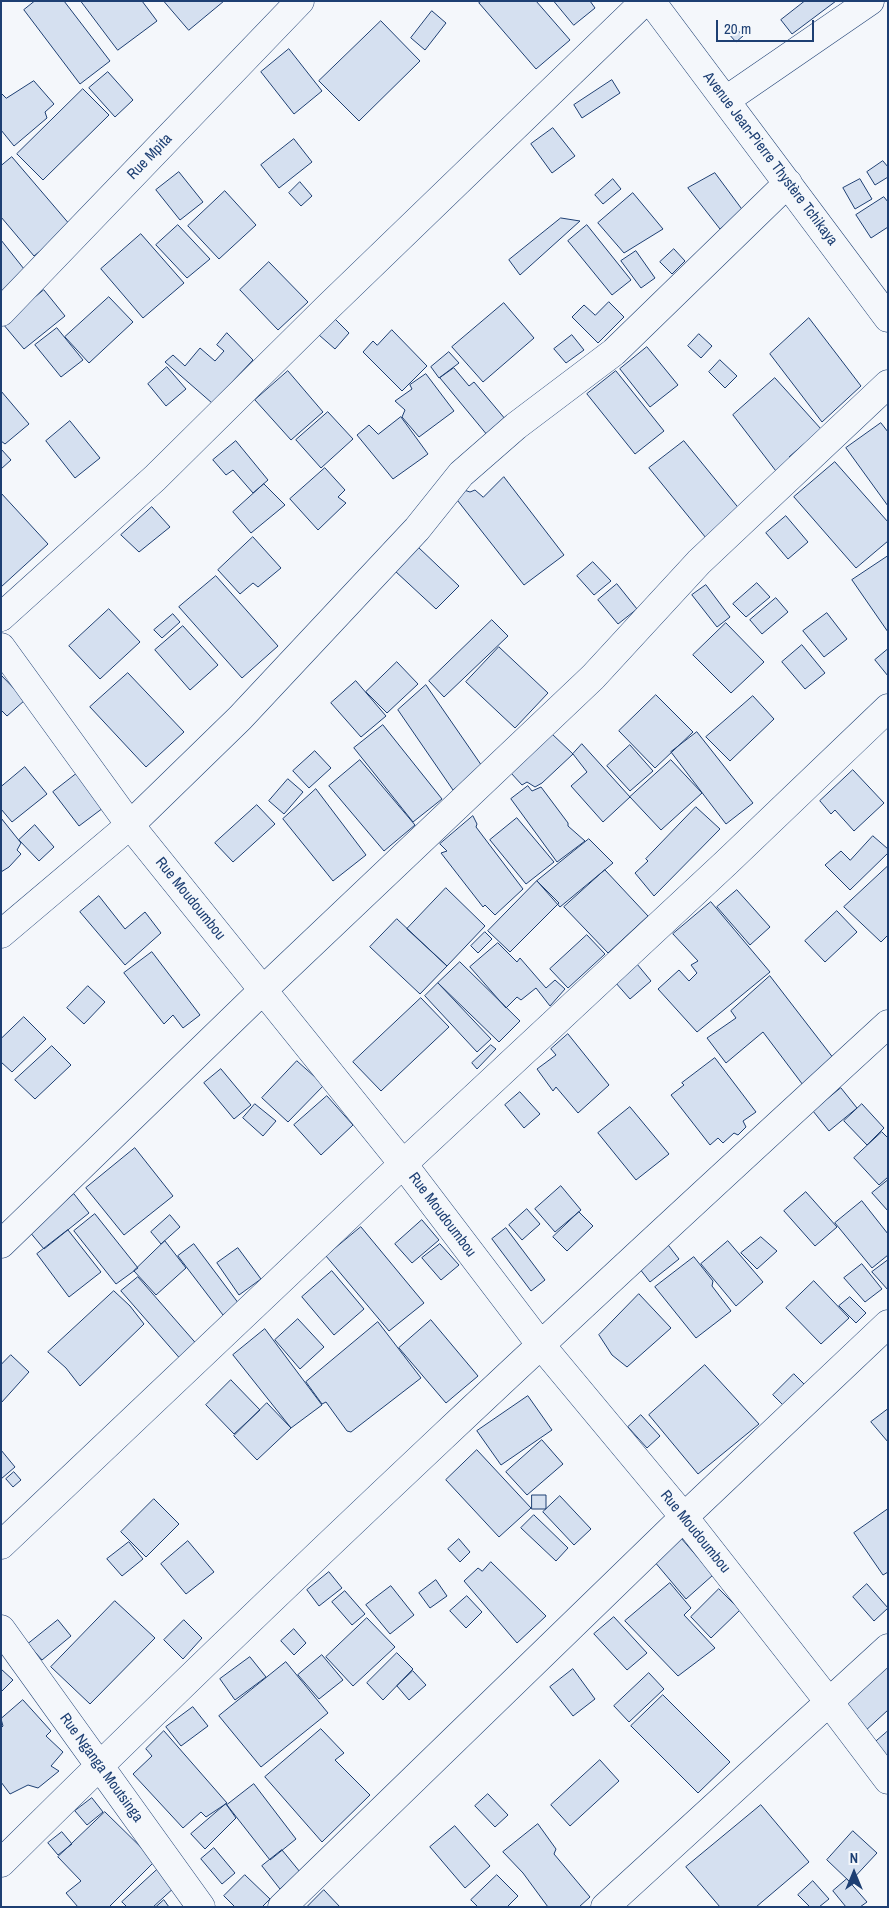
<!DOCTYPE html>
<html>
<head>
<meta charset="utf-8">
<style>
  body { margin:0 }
  #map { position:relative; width:889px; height:1908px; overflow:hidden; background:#f4f7fb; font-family:"Archivo Narrow",sans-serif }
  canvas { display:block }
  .frame { position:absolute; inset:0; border:2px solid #1d3f73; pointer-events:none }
  .north { position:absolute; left:829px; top:1848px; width:50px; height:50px; -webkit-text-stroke:4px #f4f7fb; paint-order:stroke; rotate:0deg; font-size:14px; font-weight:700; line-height:20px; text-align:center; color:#1d3f73 }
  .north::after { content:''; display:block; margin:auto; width:18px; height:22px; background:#1d3f73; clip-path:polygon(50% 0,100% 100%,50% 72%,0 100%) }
  .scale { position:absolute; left:716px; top:20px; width:98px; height:22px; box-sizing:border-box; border:2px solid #1d3f73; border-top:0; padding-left:6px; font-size:15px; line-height:18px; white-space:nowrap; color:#1d3f73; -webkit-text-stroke:4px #f4f7fb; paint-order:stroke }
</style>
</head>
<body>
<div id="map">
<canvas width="889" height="1908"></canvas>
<div class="frame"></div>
<div class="north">N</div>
<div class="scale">20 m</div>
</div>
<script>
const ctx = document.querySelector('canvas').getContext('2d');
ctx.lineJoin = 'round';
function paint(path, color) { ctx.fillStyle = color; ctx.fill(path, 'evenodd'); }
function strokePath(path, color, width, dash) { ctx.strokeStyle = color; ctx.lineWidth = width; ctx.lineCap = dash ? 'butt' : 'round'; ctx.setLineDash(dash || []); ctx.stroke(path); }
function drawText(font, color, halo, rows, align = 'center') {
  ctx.font = font + ' "Archivo Narrow",sans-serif'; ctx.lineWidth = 4; ctx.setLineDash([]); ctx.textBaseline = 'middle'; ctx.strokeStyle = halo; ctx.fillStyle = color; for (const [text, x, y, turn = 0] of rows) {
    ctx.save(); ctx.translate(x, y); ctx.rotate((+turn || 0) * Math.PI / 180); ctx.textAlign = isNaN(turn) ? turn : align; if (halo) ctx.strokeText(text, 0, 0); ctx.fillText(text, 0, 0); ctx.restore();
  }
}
const building = new Path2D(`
  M35,1H64L110,61L80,84L24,10Z
  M81,1H142L157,21L118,50Z
  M164,1H224L189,30Z
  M482,1H536L570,40L536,69L479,3Z
  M554,1H590L595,8L574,25Z
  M805,1H836L792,34L781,20Z
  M432,11L446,23L425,50L411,38Z
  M381,21L420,61L359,121L319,81Z
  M734,26L743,36L736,42L727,32Z
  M289,49L322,91L294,114L261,72Z
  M108,72L133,100L115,117L89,88Z
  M612,80L620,93L582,118L574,105Z
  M34,81L54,104L45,112L47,118L14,146L1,130V93L6,98Z
  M83,89L109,115L43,180L17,154Z
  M553,128L575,156L552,173L531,144Z
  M294,139L312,162L279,188L261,165Z
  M12,157L71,226L34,256L1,217V166Z
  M883,161L888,167V177L875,185L867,172Z
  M179,172L203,202L180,220L156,190Z
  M715,173L744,212L720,229L688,188Z
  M613,179L621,189L603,204L595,195Z
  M860,179L872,199L855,209L843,188Z
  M300,182L312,196L301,206L289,193Z
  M225,191L256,225L219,259L188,226Z
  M633,193L663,229L624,253L598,223Z
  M884,197L888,202V227L871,238L856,215Z
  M561,218L580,221L520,275L509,260Z
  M178,225L210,259L187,278L156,245Z
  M587,225L631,280L612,295L568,241Z
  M141,234L184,283L143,318L101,269Z
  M1,240L28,274L1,293Z
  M674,249L685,261L672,274L660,262Z
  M636,251L655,278L641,288L621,261Z
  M269,262L308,302L278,330L240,290Z
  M44,290L65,316L24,349L3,324Z
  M109,297L133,322L89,363L65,337Z
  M609,302L624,317L598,343L572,317L584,305L595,315Z
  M504,303L534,338L483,382L452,347Z
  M809,318L861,386L822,422L770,354Z
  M335,319L349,333L335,349L319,335Z
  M57,328L83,360L61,377L35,345Z
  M392,330L427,366L402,391L363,352L373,341L377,345Z
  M227,333L253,360L212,403L165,362L173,355L185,366L200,348L215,361L224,351L217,345Z
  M699,334L712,346L701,358L688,346Z
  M572,335L584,350L566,363L554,349Z
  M647,347L678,385L650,407L620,369Z
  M449,352L459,363L439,378L431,367Z
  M720,360L737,376L725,388L709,372Z
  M167,367L186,389L166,406L148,384Z
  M454,368L469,386L474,382L506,420L488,436L440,378Z
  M288,371L323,412L291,440L255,400Z
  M616,371L664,431L635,454L587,394Z
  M426,374L454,411L419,437L402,417L405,410L395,401L412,389L410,385Z
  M775,378L821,429L789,457L793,461L779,475L733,415Z
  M1,391L29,424L5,444L1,441Z
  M328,412L353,439L321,468L296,440Z
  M401,417L428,454L393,479L357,435L369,425L378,434Z
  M70,421L100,458L75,478L46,441Z
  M881,423L888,432V506L846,448Z
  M236,441L268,480L253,493L233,470L226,475L213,460Z
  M684,441L741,511L706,538L649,468Z
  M1,449L11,460L1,469Z
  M835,462L888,522V541L856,568L794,497Z
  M325,468L345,490L338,497L346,503L318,530L290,499Z
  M504,477L564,555L524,585L454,496L464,490L470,492L475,490L483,497Z
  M264,484L285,505L251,533L233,512Z
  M1,493L48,544L1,587Z
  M152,507L170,527L139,552L121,535Z
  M786,516L808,542L788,559L766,533Z
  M253,537L281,568L258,587L253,583L240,594L218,570Z
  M418,547L459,586L436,609L395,571Z
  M888,556V632L852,580Z
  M593,562L611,581L594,595L577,576Z
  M216,576L278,646L242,678L179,607Z
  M757,583L770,597L746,617L733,604Z
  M617,584L637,609L618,624L598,600Z
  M706,585L730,617L717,627L692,595Z
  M776,598L788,612L762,634L750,620Z
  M109,609L140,642L100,679L69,646Z
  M827,613L847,639L824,657L803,631Z
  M173,614L180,622L162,638L154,630Z
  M492,620L508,636L444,697L429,681Z
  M726,623L764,662L731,693L693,655Z
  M183,626L218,665L190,690L155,650Z
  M802,645L825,673L805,689L782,662Z
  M499,647L548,693L515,728L466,682Z
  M888,649V676L875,660Z
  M397,662L418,684L387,713L366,692Z
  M128,673L184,732L146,767L90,707Z
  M1,675L25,700L7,716L1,710Z
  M356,681L386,716L361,737L331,703Z
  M426,685L484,769L453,790L398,710Z
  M656,695L693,732L655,768L619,731Z
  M753,696L774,719L730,761L706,737Z
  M383,725L442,799L413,822L354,748Z
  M697,732L753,803L726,824L671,752Z
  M551,733L573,754L542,783L535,787L527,782L522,785L511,773Z
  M582,744L630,797L603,822L571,786L587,772L573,754Z
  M630,745L653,771L630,791L607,766Z
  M315,751L331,768L309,788L293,771Z
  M360,760L415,825L384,851L329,786Z
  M671,760L702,793L661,830L630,797Z
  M25,767L47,794L12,822L1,809V787Z
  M853,770L884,803L854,831L835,810L831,814L820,801Z
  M80,771L107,805L79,826L53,792Z
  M288,779L303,792L284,814L269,801Z
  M528,786L532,791L541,787L568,823V826L585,841L557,862L511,799Z
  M316,789L366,855L333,881L283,819Z
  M257,805L275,824L233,862L215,843Z
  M696,807L720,829L654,896L635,873L648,861L646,859Z
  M473,816L477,824L476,827L523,889L495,915L485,905L483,907L441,853L447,851L440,844Z
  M1,818L21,843L17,850L21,854L9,867L1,872Z
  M517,818L554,862L526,884L490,840Z
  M35,825L54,847L39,861L19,840Z
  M873,836L888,849V853L850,890L825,865L841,851L850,860Z
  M589,839L613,863L560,907L537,881Z
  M888,866V935L881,942L844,907Z
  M605,870L648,916L608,953L564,907Z
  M537,881L559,903L510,952L488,931Z
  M446,888L485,926L447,966L407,929Z
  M737,890L770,927L750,945L717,907Z
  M99,896L125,929L145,912L161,933L125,965L80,912Z
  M711,902L770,972L697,1032L658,989L679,970L689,981L697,973L691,965L698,961L673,934Z
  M837,911L857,932L825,962L805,941Z
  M397,919L447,966L420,994L370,947Z
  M485,932L492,939L478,953L471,946Z
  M587,935L605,954L568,988L550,969Z
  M498,943L517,962L520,958L546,988L555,980L565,989L550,1006L536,988L521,1000L517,997L506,1008L470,967Z
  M152,952L200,1015L183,1028L173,1015L164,1024L124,973Z
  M460,962L520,1021L499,1042L438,983Z
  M637,964L651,981L630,999L615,982Z
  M770,976L834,1059L803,1085L763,1032L726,1063L707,1038L736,1018L731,1011Z
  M438,983L491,1039L477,1052L425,996Z
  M88,986L105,1002L84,1024L67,1008Z
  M421,998L449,1027L381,1091L353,1062Z
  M24,1017L46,1039L12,1072L1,1062V1039Z
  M568,1034L609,1085L578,1113L556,1087L553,1091L537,1069L556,1055L551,1049Z
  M491,1045L496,1049L477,1069L472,1063Z
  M52,1046L71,1065L35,1099L15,1080Z
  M715,1058L756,1112L743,1121L746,1127L738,1135L734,1133L723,1143L718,1138L710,1145L671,1095L684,1085L682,1083Z
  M297,1061L324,1085L288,1122L262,1098Z
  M221,1069L251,1105L234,1119L204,1083Z
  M841,1088L857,1108L829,1131L813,1111Z
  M520,1092L540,1114L524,1128L505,1105Z
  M327,1096L353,1125L321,1155L294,1125Z
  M255,1104L276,1121L263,1136L243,1118Z
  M862,1104L884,1128L867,1145L844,1121Z
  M630,1107L669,1154L636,1180L598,1133Z
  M882,1132L888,1138V1177L879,1185L854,1158Z
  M135,1148L173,1196L124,1235L86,1188Z
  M888,1180V1211L872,1193Z
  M561,1186L581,1210L555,1232L535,1209Z
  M806,1192L837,1227L815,1246L784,1211Z
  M74,1194L89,1213L44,1249L29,1231Z
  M862,1201L888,1234V1255L872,1268L835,1223Z
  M527,1209L540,1224L522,1240L509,1225Z
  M579,1212L593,1226L567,1251L553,1237Z
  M95,1214L138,1268L116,1284L74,1231Z
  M170,1215L180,1227L161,1244L151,1232Z
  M422,1220L439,1240L412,1263L395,1244Z
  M361,1227L424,1303L389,1331L326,1256Z
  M506,1228L545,1280L531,1291L492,1239Z
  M68,1230L101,1272L69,1297L37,1254Z
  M761,1237L777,1251L757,1269L741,1253Z
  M165,1241L186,1268L156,1295L134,1271Z
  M665,1241L679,1259L650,1282L636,1264Z
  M728,1241L763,1282L736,1306L701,1264Z
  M194,1244L239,1304L223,1315L178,1256Z
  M440,1244L459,1265L441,1280L422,1258Z
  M238,1248L261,1279L239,1295L217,1263Z
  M694,1257L713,1281L712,1286L731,1311L696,1338L655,1287Z
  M888,1260V1290L872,1272Z
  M862,1264L882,1289L865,1302L844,1278Z
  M332,1271L364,1309L334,1335L302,1297Z
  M138,1277L200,1348L183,1362L121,1291Z
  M814,1281L849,1318L821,1344L786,1308Z
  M114,1291L130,1306L144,1324L80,1386L66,1368L48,1352Z
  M639,1294L671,1328L627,1367L612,1355L599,1335Z
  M850,1297L866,1313L856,1323L839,1306Z
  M298,1319L324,1347L300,1369L275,1340Z
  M431,1320L478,1376L446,1403L399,1348Z
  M378,1322L421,1378L351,1432L347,1431L326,1402L322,1404L306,1382Z
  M265,1329L322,1405L291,1428L233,1355Z
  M11,1355L29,1372L1,1403V1365Z
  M705,1365L759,1424L698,1474L649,1415Z
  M794,1374L807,1387L786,1408L773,1395Z
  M231,1380L260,1410L234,1434L206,1405Z
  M528,1396L552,1430L501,1465L477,1431Z
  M267,1403L291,1428L257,1460L234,1436Z
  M888,1409V1442L871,1422Z
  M641,1415L660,1436L647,1448L628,1427Z
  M542,1440L563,1464L527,1495L506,1472Z
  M1,1450L15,1467L1,1479Z
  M477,1450L531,1508L499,1537L446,1480Z
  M14,1472L21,1480L13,1487L6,1479Z
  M532,1495H546V1509H532Z
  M560,1496L591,1529L574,1545L543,1512Z
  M154,1499L179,1524L146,1557L121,1532Z
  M888,1509V1572L883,1575L854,1533Z
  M534,1515L568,1548L556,1561L521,1528Z
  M681,1538L713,1575L686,1599L654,1561Z
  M459,1539L470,1552L460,1562L448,1549Z
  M188,1541L214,1572L186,1594L161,1564Z
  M129,1542L143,1559L122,1576L107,1559Z
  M491,1562L546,1616L517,1643L464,1581L478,1568L482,1571Z
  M329,1572L342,1588L319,1606L307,1590Z
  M436,1580L447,1596L430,1608L419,1593Z
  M670,1583L691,1608L684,1615L715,1648L678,1676L625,1621Z
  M867,1584L888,1608L874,1621L853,1597Z
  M391,1586L414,1615L390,1634L366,1605Z
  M719,1589L740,1610L711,1638L691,1617Z
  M345,1591L365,1614L352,1625L332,1602Z
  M467,1596L482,1612L466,1628L450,1611Z
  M115,1601L155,1638L90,1704L51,1667Z
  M614,1617L647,1653L627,1670L594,1634Z
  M367,1618L395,1647L353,1686L326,1657Z
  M58,1620L71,1636L42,1660L28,1644Z
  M184,1620L202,1638L183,1659L164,1640Z
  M294,1629L306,1643L294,1655L281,1641Z
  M397,1653L413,1669L383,1700L367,1683Z
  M322,1655L343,1680L319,1699L298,1675Z
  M250,1657L266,1677L235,1700L220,1679Z
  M888,1657V1710L864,1732L840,1703Z
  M286,1662L328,1713L261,1767L219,1716Z
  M1,1669L13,1680L1,1692Z
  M573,1669L595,1699L573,1716L550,1687Z
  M413,1671L426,1685L409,1700L397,1686Z
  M649,1673L664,1689L629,1722L614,1706Z
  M663,1695L730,1762L698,1793L631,1726Z
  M23,1700L51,1731L46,1736L63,1752L51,1766L59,1771L38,1788L28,1785L10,1794L1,1782V1728L3,1726L1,1719Z
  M193,1707L208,1726L181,1746L166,1727Z
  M321,1729L344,1753L335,1760L370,1795L322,1842L265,1777Z
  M164,1731L227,1803L206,1817L201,1812L183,1828L133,1774L152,1756L146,1749Z
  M887,1732L888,1733V1761L873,1744Z
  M600,1760L619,1781L570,1826L551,1805Z
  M254,1784L296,1839L270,1860L227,1805Z
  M488,1794L508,1815L495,1827L475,1806Z
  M92,1798L103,1812L87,1825L75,1811Z
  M226,1804L236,1818L205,1849L191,1834Z
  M761,1805L809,1862L756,1907H720L686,1867Z
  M105,1812L155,1861L109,1907H78L66,1893L81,1881L58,1857Z
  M538,1824L556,1849L554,1854L590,1897L579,1907H548L523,1873L503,1852Z
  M455,1826L490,1866L465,1888L430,1847Z
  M853,1831L877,1853L850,1882L827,1860Z
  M62,1832L72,1844L58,1855L48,1843Z
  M214,1848L235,1873L222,1884L201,1859Z
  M282,1850L300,1872L280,1889L262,1866Z
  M159,1868L176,1886L153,1907H127L122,1902Z
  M245,1875L270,1899L262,1907H235L224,1896Z
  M497,1875L518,1896L507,1907H478L471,1900Z
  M847,1879L867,1902L860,1907H846L833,1891Z
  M813,1881L829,1899L819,1907H810L798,1895Z
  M324,1890L340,1907H307Z
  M164,1900L169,1907H156Z`);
paint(building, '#d5e0f0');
strokePath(building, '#1d3f73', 1);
const minor = new Path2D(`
  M651,1L888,318
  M726,100L870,1
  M1,312L300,1
  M1,617L155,478L328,307L645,1
  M1,647L130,825L403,1164L540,1344L684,1517L829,1702L888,1780
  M1,934L130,825L240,718L417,529L461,474L516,426L614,352L788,183
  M1,1244L263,990L593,677L699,562L888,384
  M1,1545L403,1164L727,862L888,708
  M1,1629L201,1907
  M1,1863C290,1576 588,1299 888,1024
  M282,1907L684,1517L888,1324
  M605,1907L888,1648`);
strokePath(minor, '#1d3f73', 29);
strokePath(minor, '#f4f7fb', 28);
drawText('15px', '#1d3f73', '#f4f7fb', [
  ["Rue Mpita",150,157,-46],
  ["Avenue Jean-Pierre Thystère Tchikaya",770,159,53],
  ["Rue Moudoumbou",190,899,51],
  ["Rue Moudoumbou",442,1215,53],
  ["Rue Moudoumbou",695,1532,51],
  ["Rue Nganga Moutsinga",101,1768,54]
]);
</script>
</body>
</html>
